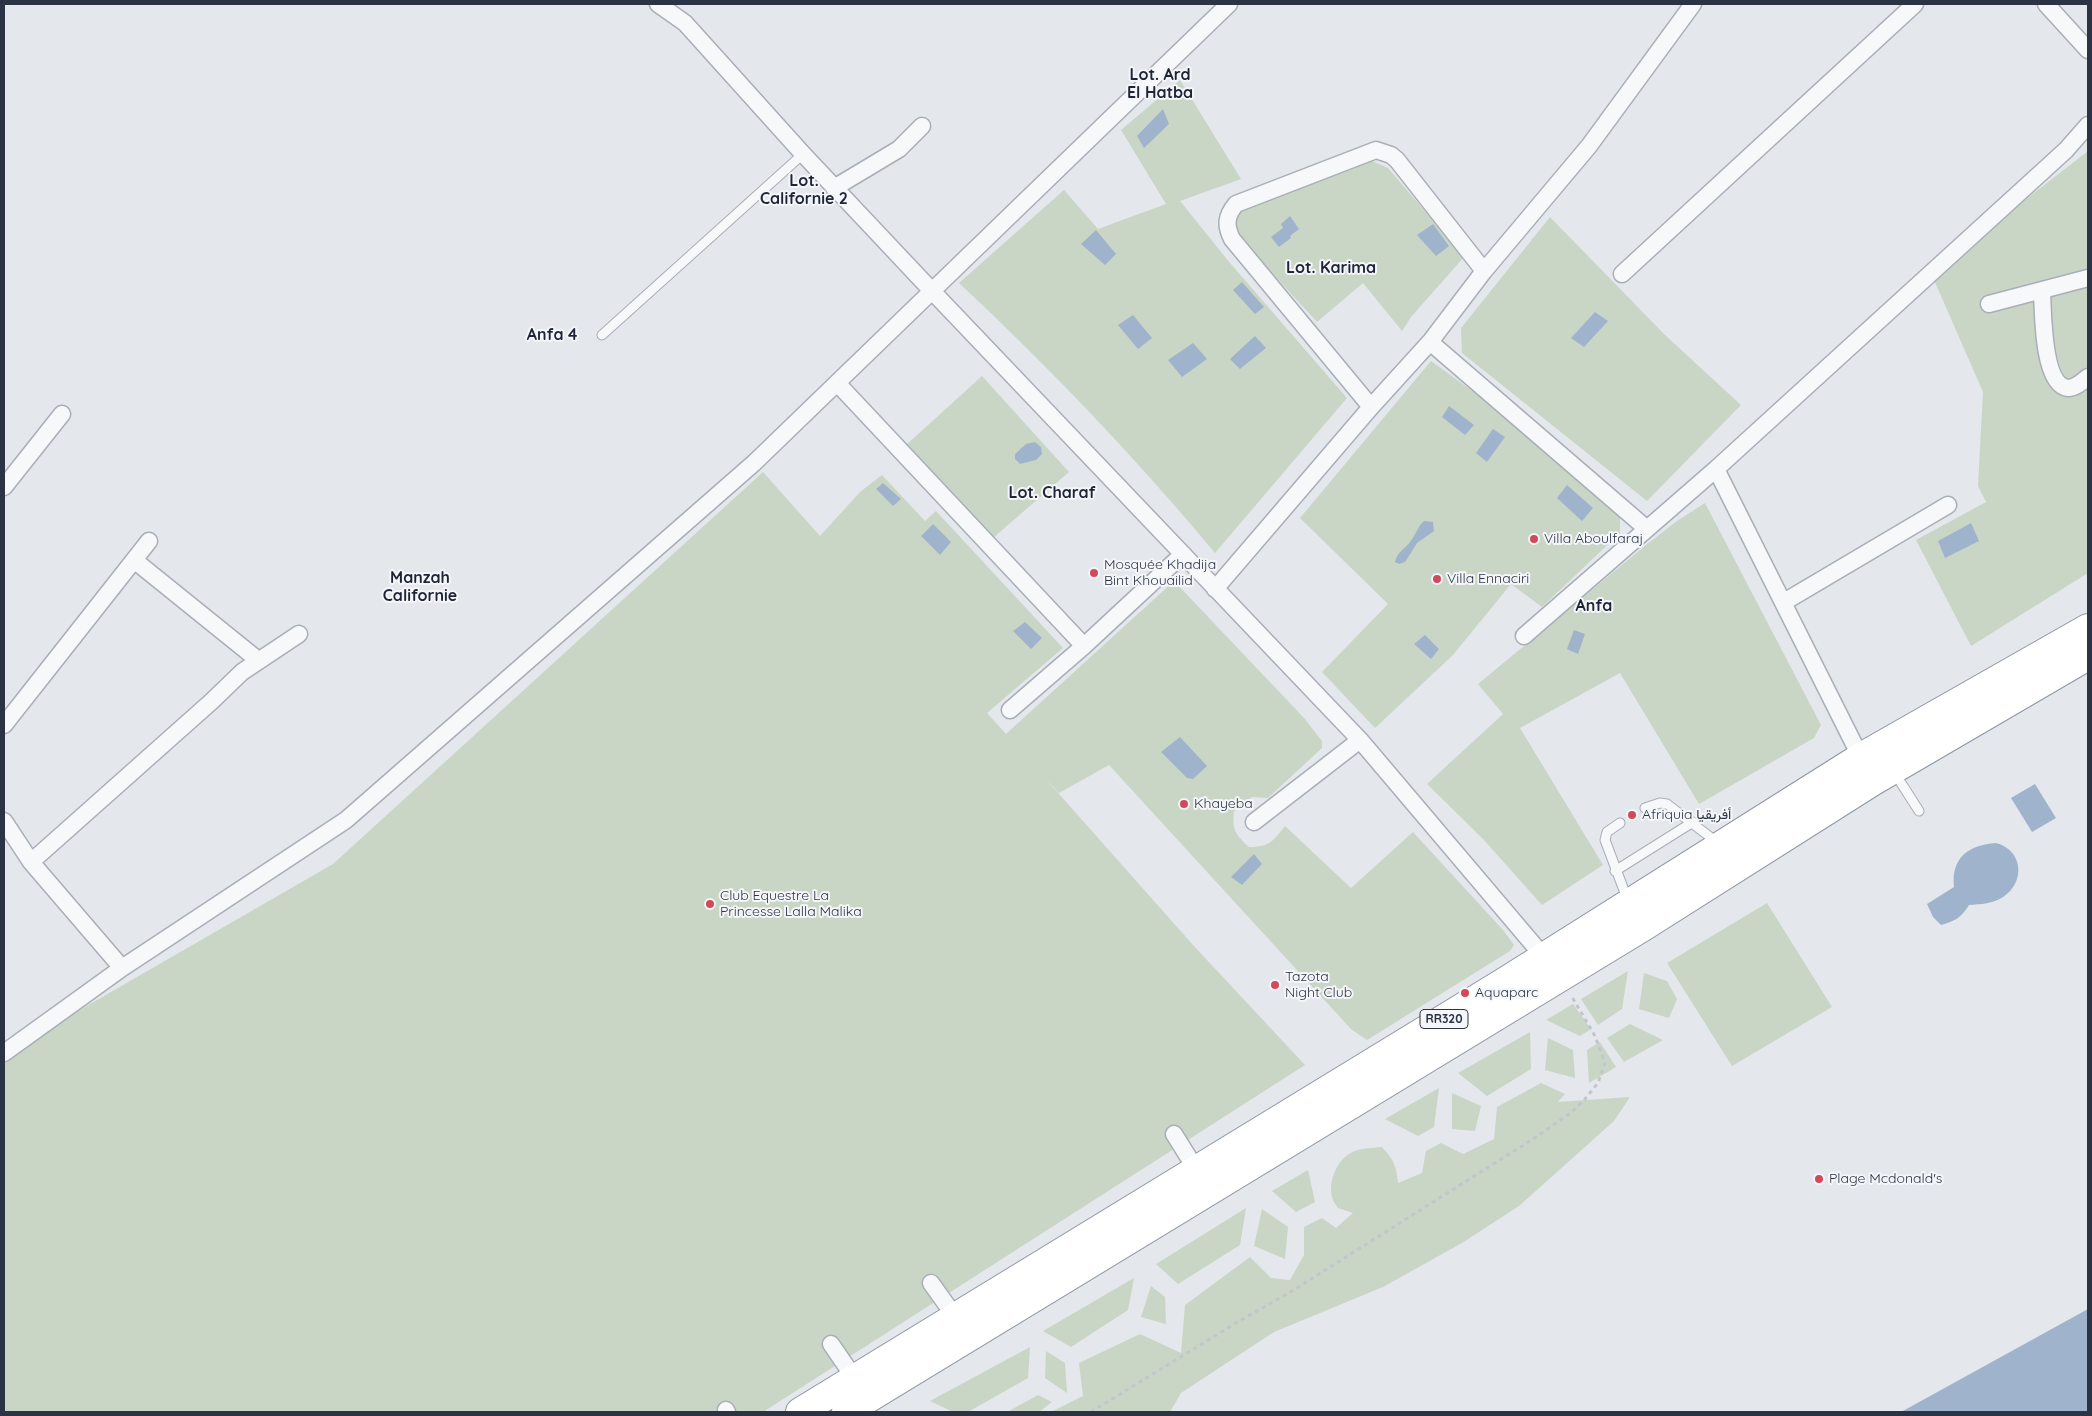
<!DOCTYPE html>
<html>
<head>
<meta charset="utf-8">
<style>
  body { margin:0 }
  #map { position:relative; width:2092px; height:1416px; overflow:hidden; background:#e4e7ec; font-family:Quicksand,sans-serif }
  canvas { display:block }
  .frame { position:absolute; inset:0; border:5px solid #2b3445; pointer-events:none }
</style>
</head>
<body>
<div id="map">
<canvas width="2092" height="1416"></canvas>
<div class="frame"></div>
</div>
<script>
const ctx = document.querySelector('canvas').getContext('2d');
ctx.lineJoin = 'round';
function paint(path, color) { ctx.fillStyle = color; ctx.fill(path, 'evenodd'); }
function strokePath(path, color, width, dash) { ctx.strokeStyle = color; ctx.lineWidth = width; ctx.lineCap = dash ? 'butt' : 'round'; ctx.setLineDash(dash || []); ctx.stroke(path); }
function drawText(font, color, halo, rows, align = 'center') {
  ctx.font = font + ' Quicksand,Vazirmatn,sans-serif'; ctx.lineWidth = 4; ctx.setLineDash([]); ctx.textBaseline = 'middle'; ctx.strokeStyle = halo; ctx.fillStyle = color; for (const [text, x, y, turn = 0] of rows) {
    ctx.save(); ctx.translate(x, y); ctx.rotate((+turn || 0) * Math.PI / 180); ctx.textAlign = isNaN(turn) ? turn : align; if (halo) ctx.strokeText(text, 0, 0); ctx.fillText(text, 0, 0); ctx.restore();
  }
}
paint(new Path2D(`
  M1180,80L1241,179L1180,201L1230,263L1347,398L1215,553C1136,458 1050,368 959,283L1064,190L1098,229L1166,204L1121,130Z
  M2088,151V573L1971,646L1916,540L1986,502L1978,486L1983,392L1931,273Z
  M1372,161L1388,168L1464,257L1411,317L1402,331L1363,283L1317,322L1237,235L1232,222L1236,213L1360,164Z
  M1550,217L1665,335L1741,405L1647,501L1462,353L1461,328Z
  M1431,361L1496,408L1620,516V533L1542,607L1511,584L1453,655L1375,728L1322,672L1388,604L1300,518Z
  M982,376L1069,472L993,538L905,446Z
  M763,472L820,536L860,492L882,475L925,521L936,511L1063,648L987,713L1006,734L1174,581L1304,718L1322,741V748L1268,798L1252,797L1234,811C1232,830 1235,834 1249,847C1270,847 1273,841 1285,826L1351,888L1413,832L1503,930L1514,945L1510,951L1367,1040L1351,1029L1109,765L1059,793L1044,777L1193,945L1305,1065L763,1412H4V1059L45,1030L333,864Z
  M1705,503L1821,725L1814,738L1699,804L1620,673L1520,728L1603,865L1542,905L1483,839L1427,784L1503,714L1478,684L1646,545L1677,521Z
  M1767,903L1832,1007L1732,1066L1667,963Z
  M1628,971L1622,1009L1598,1025L1581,999Z
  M1644,973L1667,981L1677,999L1669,1018L1639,1009Z
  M1573,1004L1591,1029L1580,1036L1546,1020Z
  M1630,1024L1663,1040L1624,1062L1607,1038Z
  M1530,1032L1531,1069L1487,1096L1458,1073Z
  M1548,1038L1573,1050L1575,1078L1545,1070Z
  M1600,1042L1616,1067L1589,1083L1587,1050Z
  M1541,1083L1565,1094L1558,1102L1630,1097L1614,1121L1519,1206L1462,1243L1383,1287L1274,1332L1181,1393L1170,1412H1051L1083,1396L1079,1363L1140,1334L1181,1353L1185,1305L1250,1257L1271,1278L1290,1280L1304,1255V1227L1322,1218L1336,1228L1353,1213L1338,1208C1336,1205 1333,1201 1332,1197C1328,1180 1338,1157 1355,1151C1363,1148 1373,1148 1382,1147C1395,1162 1396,1165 1398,1183L1422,1173L1426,1151L1441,1143L1463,1154L1494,1139L1497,1107Z
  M1439,1088L1434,1127L1418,1136L1385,1119Z
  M1452,1093L1481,1106L1475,1131L1452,1129Z
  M1308,1170L1315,1202L1296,1212L1272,1191Z
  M1246,1208L1240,1245L1178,1284L1156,1264Z
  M1262,1209L1288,1227L1285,1259L1254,1246Z
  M1134,1278L1128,1310L1071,1347L1043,1331Z
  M1151,1286L1165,1297L1166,1324L1141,1317Z
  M1030,1347L1028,1378L968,1412H953L930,1401Z
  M1046,1351L1065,1363L1067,1393L1045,1378Z
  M1038,1395L1052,1402L1039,1412H1007Z`), '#c9d6c5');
paint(new Path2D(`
  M1163,109L1169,124L1144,148L1137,136Z
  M1290,216L1299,229L1290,236L1291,238L1279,247L1271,237L1283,228L1281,224Z
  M1433,224L1449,246L1436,256L1417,235Z
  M1096,230L1116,254L1105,265L1081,244Z
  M1242,282L1264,307L1255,314L1233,290Z
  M1595,312L1608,321L1584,347L1571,338Z
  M1133,315L1152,338L1138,349L1118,325Z
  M1255,336L1266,348L1240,369L1230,359Z
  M1193,343L1207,359L1182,377L1168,360Z
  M1449,406L1474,425L1465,435L1442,417Z
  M1493,429L1505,437L1487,462L1476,453Z
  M1035,442L1041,447L1042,454L1036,460L1020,464L1015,459V454L1026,444Z
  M883,483L901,499L893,506L876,489Z
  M1567,485L1593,508L1582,521L1557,498Z
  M1424,521L1433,522L1434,531L1417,543L1405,562L1399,564L1395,562C1397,552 1405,549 1410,542C1416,535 1417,527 1424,521Z
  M1971,523L1979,541L1945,558L1938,541Z
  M933,524L951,542L940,555L921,536Z
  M1025,622L1042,638L1031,649L1013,631Z
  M1574,630L1585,634L1578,654L1567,649Z
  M1425,635L1439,649L1431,659L1414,644Z
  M1180,737L1207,766L1193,779L1187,778L1161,752Z
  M2035,784L2056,818L2032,832L2011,798Z
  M1996,843C2023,850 2026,882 2003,897C1993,904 1981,904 1969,905C1961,918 1955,921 1941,925L1933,917L1927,904L1954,887C1951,857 1969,845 1996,843Z
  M1254,854L1262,864L1242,885L1231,877Z
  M2088,1309V1412H1901Z`), '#9fb4cc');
const lane = new Path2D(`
  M602,335L803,154
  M1894,772L1919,811
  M1645,808L1660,803L1667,804L1718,843
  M1620,823L1607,832L1605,840L1628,901
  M1615,871L1693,822`);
const street = new Path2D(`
  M658,4L685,23L803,154L932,291L1360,740L1549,963
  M2046,4L2088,50
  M834,188L899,149L922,126
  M1622,274L1915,4
  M2042,290C2043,309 2042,385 2068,388C2076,388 2083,381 2088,377
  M1989,304L2088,278
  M1430,342L1647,529
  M838,384L1084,646L1183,554
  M1371,407L1232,239C1225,225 1226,216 1236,204L1376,150L1391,155L1397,160L1484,271
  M1716,469L1864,764
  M4,487L62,414
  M134,560L258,660
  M1215,589L1371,407L1430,342L1484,271L1589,146L1693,4
  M1784,602L1948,505
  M1524,636L1716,469L2066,150L2088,125
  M1010,710L1084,646
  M4,725L149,541
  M4,821L31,862L122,968
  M1254,822L1360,740
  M31,862L212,701L242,672L299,634
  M4,1053L122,968L346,820L754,463L1229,4
  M1174,1134L1197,1171
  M931,1283L956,1318
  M831,1344L855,1379
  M726,1410L727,1412`);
const highway = new Path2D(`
  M800,1412L1504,982L1861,757L2088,628
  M846,1412L1643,927L1872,782L2088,656`);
strokePath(lane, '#a9aeb7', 11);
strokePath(street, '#a9aeb7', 19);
strokePath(highway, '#8b94a3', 30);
strokePath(new Path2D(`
  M1091,1412L1236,1323L1292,1291L1533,1139L1572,1112L1585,1099L1598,1083L1605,1063L1595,1036L1572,997`), '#c2c5cb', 3, [4, 4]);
strokePath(lane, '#f7f8fa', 9);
strokePath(street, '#f7f8fa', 16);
strokePath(highway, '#fff', 28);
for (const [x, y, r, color] of [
  [1534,539,5,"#d1495b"],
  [1094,573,5,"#d1495b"],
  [1437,579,5,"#d1495b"],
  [1184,804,5,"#d1495b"],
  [1632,815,5,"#d1495b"],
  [710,904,5,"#d1495b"],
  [1275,985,5,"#d1495b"],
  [1465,993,5,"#d1495b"],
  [1819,1179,5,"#d1495b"]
]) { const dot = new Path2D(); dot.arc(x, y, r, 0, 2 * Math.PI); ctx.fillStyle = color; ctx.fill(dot); strokePath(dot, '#f4f6f9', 2); }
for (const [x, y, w] of [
  [1444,1019,48]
]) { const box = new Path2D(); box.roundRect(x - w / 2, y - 9.5, w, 19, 4); ctx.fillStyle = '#f4f6f9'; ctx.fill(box); strokePath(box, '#2b3445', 1); }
drawText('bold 12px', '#2b3445', null, [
  ["RR320",1444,1019]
]);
drawText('14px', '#2b3445', '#f4f6f9', [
  ["Villa Aboulfaraj",1544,539],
  ["Mosquée Khadija",1104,565],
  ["Bint Khouailid",1104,581],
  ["Villa Ennaciri",1447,579],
  ["Khayeba",1194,804],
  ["Afriquia أفريقيا",1642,815],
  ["Club Equestre La",720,896],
  ["Princesse Lalla Malika",720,912],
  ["Tazota",1285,977],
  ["Night Club",1285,993],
  ["Aquaparc",1475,993],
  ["Plage Mcdonald's",1829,1179]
], 'left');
drawText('bold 16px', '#1d2536', '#f4f6f9', [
  ["Lot. Ard",1160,75],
  ["El Hatba",1160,93],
  ["Lot.",804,181],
  ["Californie 2",804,199],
  ["Lot. Karima",1331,268],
  ["Anfa 4",552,335],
  ["Lot. Charaf",1052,493],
  ["Manzah",420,578],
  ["Californie",420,596],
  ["Anfa",1594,606]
]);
</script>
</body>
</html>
